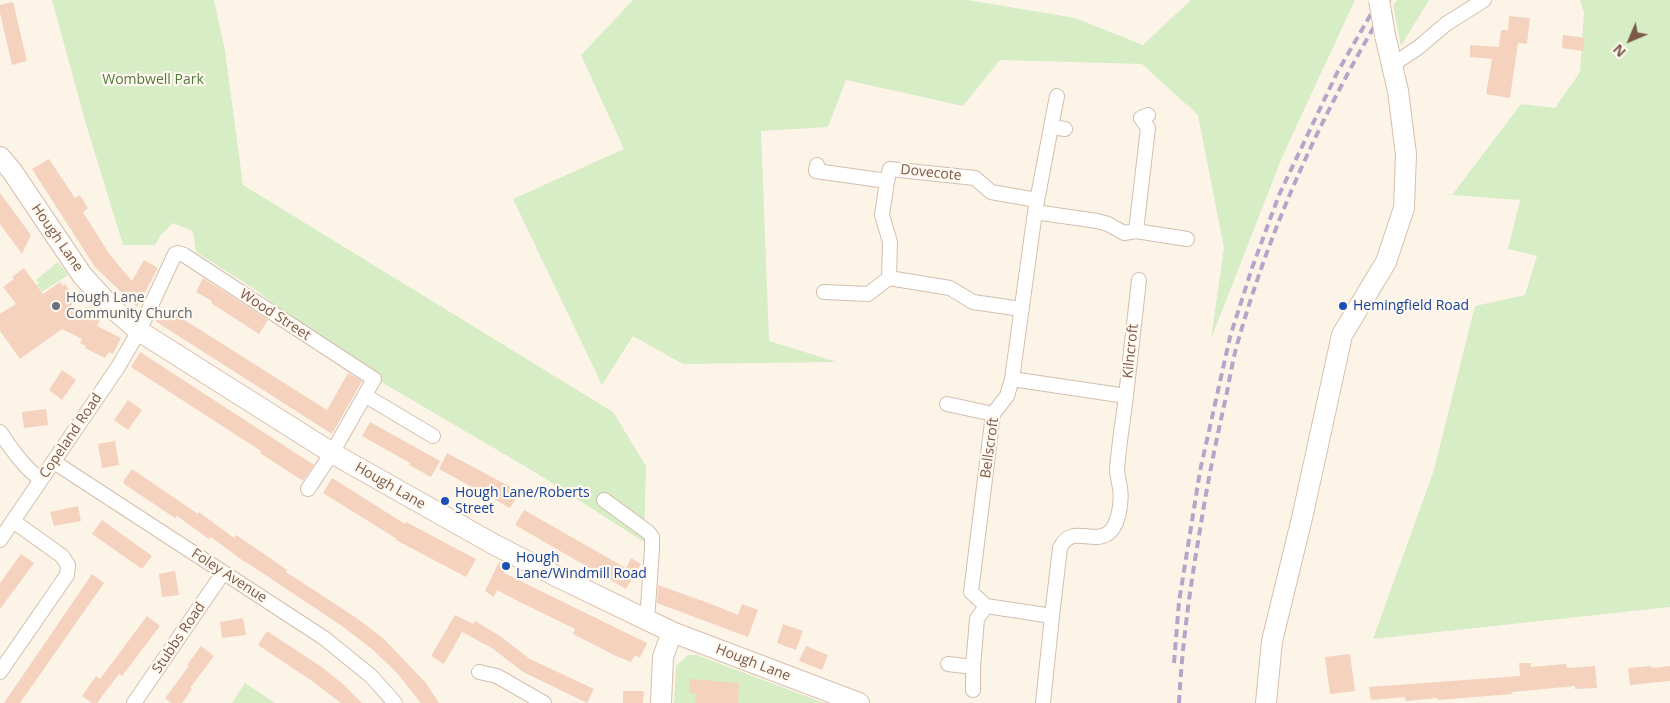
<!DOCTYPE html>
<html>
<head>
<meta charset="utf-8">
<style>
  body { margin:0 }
  #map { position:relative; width:1670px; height:703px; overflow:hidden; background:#fdf4e8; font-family:"Open Sans",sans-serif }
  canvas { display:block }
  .north { position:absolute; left:1605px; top:15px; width:50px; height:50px; -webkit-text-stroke:4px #fff8ef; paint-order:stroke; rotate:225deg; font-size:14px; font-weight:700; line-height:20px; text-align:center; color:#7a594a }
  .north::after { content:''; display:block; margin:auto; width:18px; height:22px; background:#7a594a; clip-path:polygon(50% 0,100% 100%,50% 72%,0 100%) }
</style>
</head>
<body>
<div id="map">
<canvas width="1670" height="703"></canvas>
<div class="north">N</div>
</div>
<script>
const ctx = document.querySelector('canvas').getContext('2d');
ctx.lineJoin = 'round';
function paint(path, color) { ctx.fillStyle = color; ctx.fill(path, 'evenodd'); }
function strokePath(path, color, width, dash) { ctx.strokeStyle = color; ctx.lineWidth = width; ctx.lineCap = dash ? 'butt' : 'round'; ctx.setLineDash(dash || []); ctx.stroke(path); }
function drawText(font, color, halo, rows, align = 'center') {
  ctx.font = font + ' "Open Sans",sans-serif'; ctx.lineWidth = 4.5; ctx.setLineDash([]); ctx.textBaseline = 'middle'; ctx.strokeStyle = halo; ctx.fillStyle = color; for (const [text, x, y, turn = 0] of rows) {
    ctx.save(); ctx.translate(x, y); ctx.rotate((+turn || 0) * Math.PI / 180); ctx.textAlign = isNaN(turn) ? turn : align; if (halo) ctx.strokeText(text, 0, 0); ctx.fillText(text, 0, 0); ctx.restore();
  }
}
paint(new Path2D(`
  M52,0H214L225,51L243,185L613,412L646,466L644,542L533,471L349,363L256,290L196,252L193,231L173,223L160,236L155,245H123L86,124Z
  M633,0H967L1075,18L1143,45L1191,0H1355L1283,155L1211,339L1224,248L1198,115L1142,64L1000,60L963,106L846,80L828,127L761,131L769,341L837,362L683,364L633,336L602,385L513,199L624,149L581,55Z
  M1397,0H1429L1401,46L1393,5Z
  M1580,0H1670V607L1373,639L1434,470L1475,306L1525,295L1537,256L1508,249L1520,200L1452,195L1521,104L1555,108L1580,72L1584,12Z
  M58,262L68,275L42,292L37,285L39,283L36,280Z
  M688,655H697L824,703H674L676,666Z
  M245,683L275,703H232Z`), '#d6edc5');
paint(new Path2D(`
  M13,2L27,61L12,65L0,13V5Z
  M1509,16L1530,18L1527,44L1518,43L1510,98L1486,94L1492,59L1470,57V45L1499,47L1501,30H1508Z
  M1563,35L1585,38L1583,51L1562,48Z
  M49,159L75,198L80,195L88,208L83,212L84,214L110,255L132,281L144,260L158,268L137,307L95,267L32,169Z
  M0,193L31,235L22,254L0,224Z
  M24,268L43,294L60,282L63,286L65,284L77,300L71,305L100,320L97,326L121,338L113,354L109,352L105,358L85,348L86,346L80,343L82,339L62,329L20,359L0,331V314L16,304L3,287L14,279L12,277Z
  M203,278L268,320L259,334L211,303L212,301L196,292Z
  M164,307L327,410L348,373L362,381L332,434L155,321Z
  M140,352L314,465L303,481L260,453L261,451L131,367Z
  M62,370L76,380L62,400L49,390Z
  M128,400L142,410L128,430L114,420Z
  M46,409L48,425L24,428L22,412Z
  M370,422L440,461L431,477L409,465L410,463L362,436Z
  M115,441L119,465L102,468L98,444Z
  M447,453L520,492L510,508L439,469Z
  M132,469L198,514L199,512L234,538L236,535L267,556L287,570L286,572L355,617L383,638L426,683L439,703H421L397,673L372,649L342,626L246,562V563L211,537L209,539L177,516L175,518L124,484V480Z
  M332,478L405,524L406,522L476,559L466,577L396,540L397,539L323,493Z
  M78,506L81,521L54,526L50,512Z
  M524,510L626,568L631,558L641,564L626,589L515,525Z
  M102,520L152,556L142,569L92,534Z
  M21,554L34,563L0,609V583Z
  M499,562L507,566L504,573L647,643L640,658L635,655L631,662L616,656L573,634L575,629L516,600L497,590L494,597L485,591Z
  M175,571L179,595L162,597L159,574Z
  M92,574L104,583L20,703H4Z
  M658,585L711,604L738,615L742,604L758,610L748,637L657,603Z
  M455,615L473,624L475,621L500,636L530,659L594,689L587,703L523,672L492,648L462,632L444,664L431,656Z
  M147,616L160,626L122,676L119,674L97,703H92L82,696L96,676L100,679Z
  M243,618L246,635L222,638L220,622Z
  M783,624L803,631L796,650L777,643Z
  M267,631L323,668L344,685L362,703H341L312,681L258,645Z
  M201,646L214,656L190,688L192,689L182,703H171L165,698L189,666L187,665Z
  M806,646L828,655L822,670L799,661Z
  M1350,654L1355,691L1330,694L1325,657Z
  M1519,663H1531V667L1566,664L1567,668L1595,666L1597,688L1575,689V686L1512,692V694L1438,700L1437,698L1406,701L1405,697L1371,700L1369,687L1520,676Z
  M1651,666L1652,668L1670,666V681L1630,685L1628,668Z
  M690,679L739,683L738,703H695L696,693H689Z
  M623,691H644L643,703H623Z`), '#f4d2be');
const street = new Path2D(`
  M1392,65L1419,47L1446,24L1484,0
  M1148,115L1141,118L1148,128L1136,231L1187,239
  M1051,127L1057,96
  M817,165L816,171L887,181L882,215L890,242L889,278
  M887,181L890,169L975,178L991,192L1037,200
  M1035,212L1097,221L1108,224L1124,233L1136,231
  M889,278L950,288L973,302L1021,309
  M824,292L868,294L889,278
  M1012,379L1126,396L1139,280
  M366,396L433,436
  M947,404L993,414
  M0,432C12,450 24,467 41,480
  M54,462L324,638L371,676L395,703
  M604,500L648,532L652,537V549L647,621
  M0,540L118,367L139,331L175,254L178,253L184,255L374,379L332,453L308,489
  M986,606L971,592L993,414L1007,396L1012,379L1035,212L1051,127L1065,129
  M986,606L1052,616L1043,703
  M1052,616L1060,548C1072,524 1091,544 1107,534C1119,527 1122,501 1120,488C1119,481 1117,475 1117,469C1119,444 1123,420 1126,396
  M948,664L973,667
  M0,672L67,575L68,565L62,556L13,521
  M479,672L497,676L544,703
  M973,690V667L977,619L986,606
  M134,703L223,573`);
const secondary = new Path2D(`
  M0,157L12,171L82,275L112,308L139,331L332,453L495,545L558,577L672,632L859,703
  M661,703L663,657L672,632
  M1266,703L1272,641L1302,518L1342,335L1386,262L1404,208L1406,154L1398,91L1385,35`);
strokePath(street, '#d3beaf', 16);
strokePath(secondary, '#d7beac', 22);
strokePath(street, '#fff', 14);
strokePath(secondary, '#fff', 20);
strokePath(new Path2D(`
  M1174,663L1179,602L1200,471L1230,337L1252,268L1279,195L1337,73L1379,0
  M1179,703C1182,645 1190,588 1200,530C1207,485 1216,441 1226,397C1230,377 1233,357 1239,338C1273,219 1326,105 1390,0`), '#b7a4c9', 4, [8, 5]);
const secondaryBridge = new Path2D(`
  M1379,0L1385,35`);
strokePath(secondaryBridge, '#d7beac', 22, []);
strokePath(secondaryBridge, '#fff', 20);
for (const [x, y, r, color] of [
  [56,306,5,"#6b7280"],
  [1343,306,5,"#1a4fb4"],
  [445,501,5,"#1a4fb4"],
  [506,566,5,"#1a4fb4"]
]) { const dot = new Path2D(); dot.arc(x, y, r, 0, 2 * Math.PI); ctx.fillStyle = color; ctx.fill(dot); strokePath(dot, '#fff8ef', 2); }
drawText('14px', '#527a3e', '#fff8ef', [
  ["Wombwell Park",153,80]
]);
drawText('14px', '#7a594a', '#fff8ef', [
  ["Dovecote",931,173,6],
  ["Hough Lane",57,238,55],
  ["Wood Street",275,315,33],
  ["Kilncroft",1131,351,-84],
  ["Copeland Road",71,436,-56],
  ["Bellscroft",990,448,-82],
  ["Hough Lane",390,486,30],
  ["Foley Avenue",229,576,33],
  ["Stubbs Road",179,638,-56],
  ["Hough Lane",753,663,21]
]);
drawText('14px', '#5b616d', '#fff8ef', [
  ["Hough Lane",66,298],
  ["Community Church",66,314]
], 'left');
drawText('14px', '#164399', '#fff8ef', [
  ["Hemingfield Road",1353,306],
  ["Hough Lane/Roberts",455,493],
  ["Street",455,509],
  ["Hough",516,558],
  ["Lane/Windmill Road",516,574]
], 'left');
</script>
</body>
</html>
